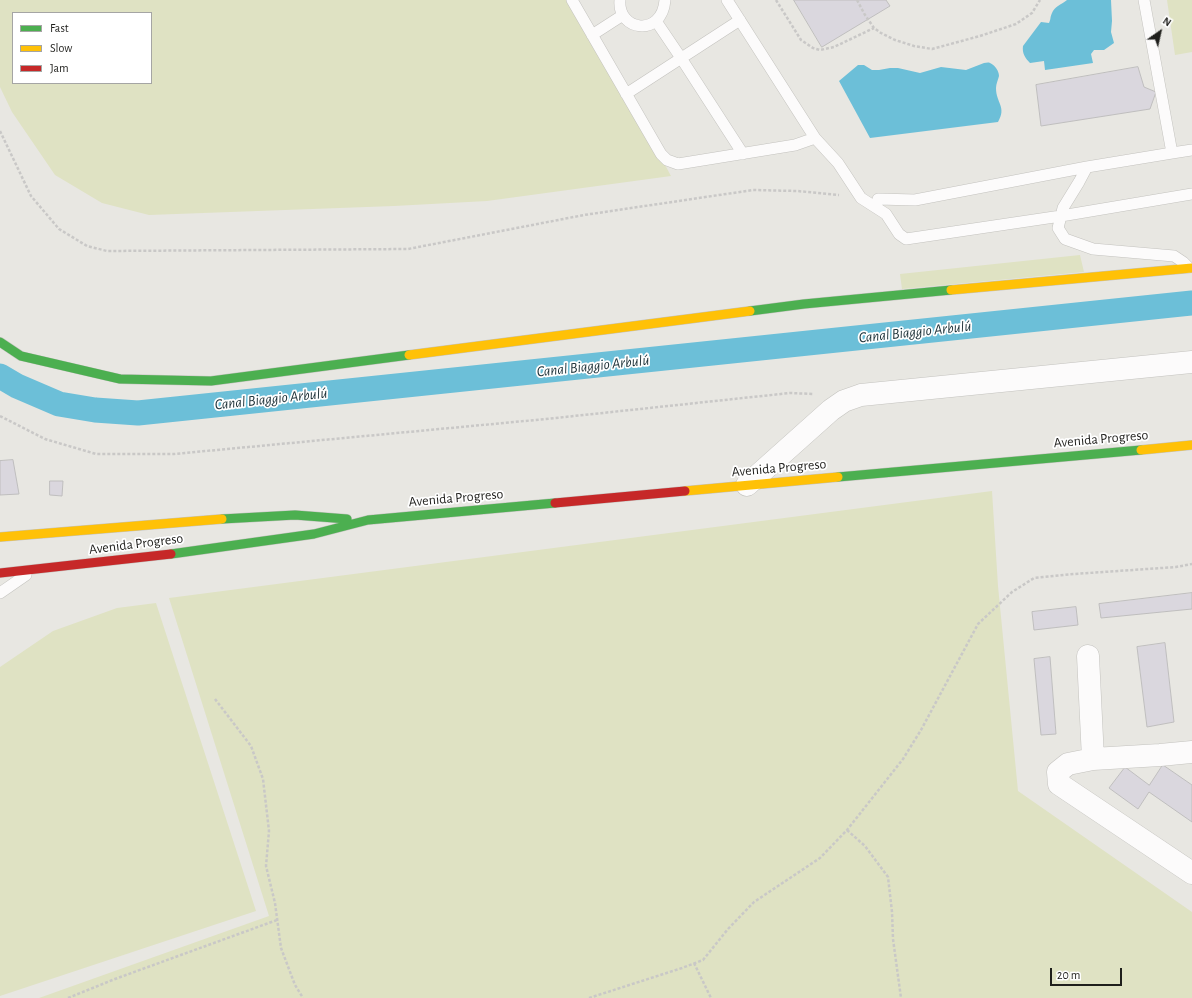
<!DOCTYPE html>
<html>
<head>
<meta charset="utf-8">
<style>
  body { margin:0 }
  #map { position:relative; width:1192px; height:998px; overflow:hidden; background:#e8e7e2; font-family:"Alegreya Sans",sans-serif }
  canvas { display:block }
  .legend { position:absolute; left:12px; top:12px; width:140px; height:72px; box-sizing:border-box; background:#fff; border:1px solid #a5a5a4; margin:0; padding:5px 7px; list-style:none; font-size:12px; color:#1f1f1c }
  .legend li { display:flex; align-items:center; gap:8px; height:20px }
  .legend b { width:20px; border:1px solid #a5a5a4 }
  .north { position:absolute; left:1140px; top:12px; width:40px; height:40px; -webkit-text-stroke:3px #fff; paint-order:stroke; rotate:34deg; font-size:11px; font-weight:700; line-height:16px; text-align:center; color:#1f1f1c }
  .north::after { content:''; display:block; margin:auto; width:14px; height:18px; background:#1f1f1c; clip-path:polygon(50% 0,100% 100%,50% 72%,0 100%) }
  .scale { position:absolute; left:1050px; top:968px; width:72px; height:18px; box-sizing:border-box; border:2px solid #1f1f1c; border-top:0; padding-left:5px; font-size:12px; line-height:14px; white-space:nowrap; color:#1f1f1c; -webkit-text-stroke:3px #fff; paint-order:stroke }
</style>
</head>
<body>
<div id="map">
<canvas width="1192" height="998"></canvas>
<ul class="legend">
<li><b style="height:5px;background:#4caf50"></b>Fast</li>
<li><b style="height:5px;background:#ffc107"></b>Slow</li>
<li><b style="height:5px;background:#c62828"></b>Jam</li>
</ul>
<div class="north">N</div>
<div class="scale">20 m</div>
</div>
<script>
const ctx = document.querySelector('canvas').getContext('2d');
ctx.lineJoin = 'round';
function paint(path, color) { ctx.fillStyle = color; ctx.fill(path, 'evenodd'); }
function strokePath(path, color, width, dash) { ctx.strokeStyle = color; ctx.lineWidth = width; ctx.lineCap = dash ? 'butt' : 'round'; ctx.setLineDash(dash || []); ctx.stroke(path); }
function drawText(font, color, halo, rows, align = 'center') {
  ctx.font = font + ' "Alegreya Sans",sans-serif'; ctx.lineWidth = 3.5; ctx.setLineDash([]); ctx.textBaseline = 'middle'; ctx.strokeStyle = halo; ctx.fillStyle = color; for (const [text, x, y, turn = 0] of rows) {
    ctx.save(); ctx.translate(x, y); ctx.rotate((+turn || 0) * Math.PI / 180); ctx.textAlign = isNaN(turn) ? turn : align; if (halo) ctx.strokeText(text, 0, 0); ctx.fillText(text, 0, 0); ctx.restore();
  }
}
paint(new Path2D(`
  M0,0H576L671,176L487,201L394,206L149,215L102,203L55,175L12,112L0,87ZM13,13H151V83H13Z
  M1167,0H1192V52L1175,55Z
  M1080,255L1084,272L902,289L900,274Z
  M992,491L998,586L1018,791L1192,912V998H39L269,916L169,598Z
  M156,603L256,911L0,996V667L53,631L117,608Z`), '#dfe2c3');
paint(new Path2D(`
  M1067,0H1111L1112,21L1111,32L1114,43L1104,50H1094L1091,54L1093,63L1045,70L1044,61L1030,63C1025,58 1022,53 1023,46L1041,22L1049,23C1051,19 1050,17 1052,13C1054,7 1062,4 1067,0Z
  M984,63C986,63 988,62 990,63C995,65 999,71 999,76C998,80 996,84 996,88C996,103 1007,107 998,122L870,138L839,81L858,65H864L872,70H879L890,68H898L920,73L941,67L966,70Z`), '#6cbfd8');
strokePath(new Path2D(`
  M0,376L17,386L59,404L95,410L138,413L1192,303`), '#6cbfd8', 25);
const building = new Path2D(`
  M794,0H886L890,6L822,47Z
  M1138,67L1144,87L1156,92L1150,109L1041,126L1036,85Z
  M13,460L19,494L0,495V461Z
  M50,481H63L62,496L50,495Z
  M1192,593V609L1101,618L1099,604Z
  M1076,607L1078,625L1034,630L1032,612Z
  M1165,643L1174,722L1147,727L1137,647Z
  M1050,657L1056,734L1041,735L1034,659Z
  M1163,765L1192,785V822L1149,792L1138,809L1109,788L1125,767L1149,785Z`);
paint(building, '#dad7de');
strokePath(building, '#bfbebe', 1);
const lane = new Path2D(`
  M572,0L661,154L667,160L678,164L795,145L815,138L727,0
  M620,0C617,31 662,38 665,0
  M1144,0L1172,153L1087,167L1079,182L1063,208L1058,228L1065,239L1093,249L1174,256L1183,262L1188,267
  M656,21L681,58L743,154
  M592,35L623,15
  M626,94L740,20
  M815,138L838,163L861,198L886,214L899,234L906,239L1061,216L1192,194
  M1172,153L1192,150
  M878,199L915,200L1087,167
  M0,593L26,575`);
const street = new Path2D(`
  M747,485L831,410L844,401L861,395L1192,362
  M1088,656L1093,759
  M1192,752L1160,755L1093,759L1068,764L1058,772L1059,784L1192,873`);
const fast = new Path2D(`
  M750,311L804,304L951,290
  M0,342L21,356L120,379L211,381L409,355
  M838,477L1141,450
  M222,519L295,515L347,519
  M171,554L314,534L368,520L555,503`);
const slow = new Path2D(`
  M951,290L1192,268
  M409,355L750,311
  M1141,450L1192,445
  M685,491L838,477
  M0,537L222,519`);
const jam = new Path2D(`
  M555,503L685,491
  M0,573L171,554`);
strokePath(lane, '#c3c2be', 12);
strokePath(street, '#c3c2be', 23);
strokePath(fast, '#c3c2be', 10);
strokePath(slow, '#c3c2be', 10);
strokePath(jam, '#c3c2be', 10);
strokePath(new Path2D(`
  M776,0L801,40L813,48L820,50L834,47L874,28
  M857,0L865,15L874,28L881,33L895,40L914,46L932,49L980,36L1016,24L1032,13L1040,0
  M0,131L31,196L59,229L87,246L107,251L408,249L584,215L753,190L797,191L839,195
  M0,416L45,439L96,454H174L546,419L790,393L813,394
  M215,699L251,746L263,779L269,831L266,866L275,903L281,948L295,985L303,998
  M847,830L865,846L888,877L892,912L893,939L901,998
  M694,963L711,998
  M68,998L115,979L277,920
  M589,998L682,968L703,960L728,929L754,902L820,858L847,830L903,759L921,730L978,624L1012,592L1034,578L1074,574L1176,567L1192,564`), '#c9c8c7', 2.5, [3, 2]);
strokePath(lane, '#fcfbfb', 11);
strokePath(street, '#fcfbfb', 22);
strokePath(fast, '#4caf50', 9);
strokePath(slow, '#ffc107', 9);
strokePath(jam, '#c62828', 9);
drawText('14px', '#1f1f1c', '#fff', [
  ["Avenida Progreso",1101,439,-5],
  ["Avenida Progreso",779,468,-5],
  ["Avenida Progreso",456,498,-5],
  ["Avenida Progreso",136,544,-7]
]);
drawText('italic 15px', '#1a2e35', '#fff', [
  ["Canal Biaggio Arbulú",915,332,-6],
  ["Canal Biaggio Arbulú",593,366,-6],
  ["Canal Biaggio Arbulú",271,399,-6]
]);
</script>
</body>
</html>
